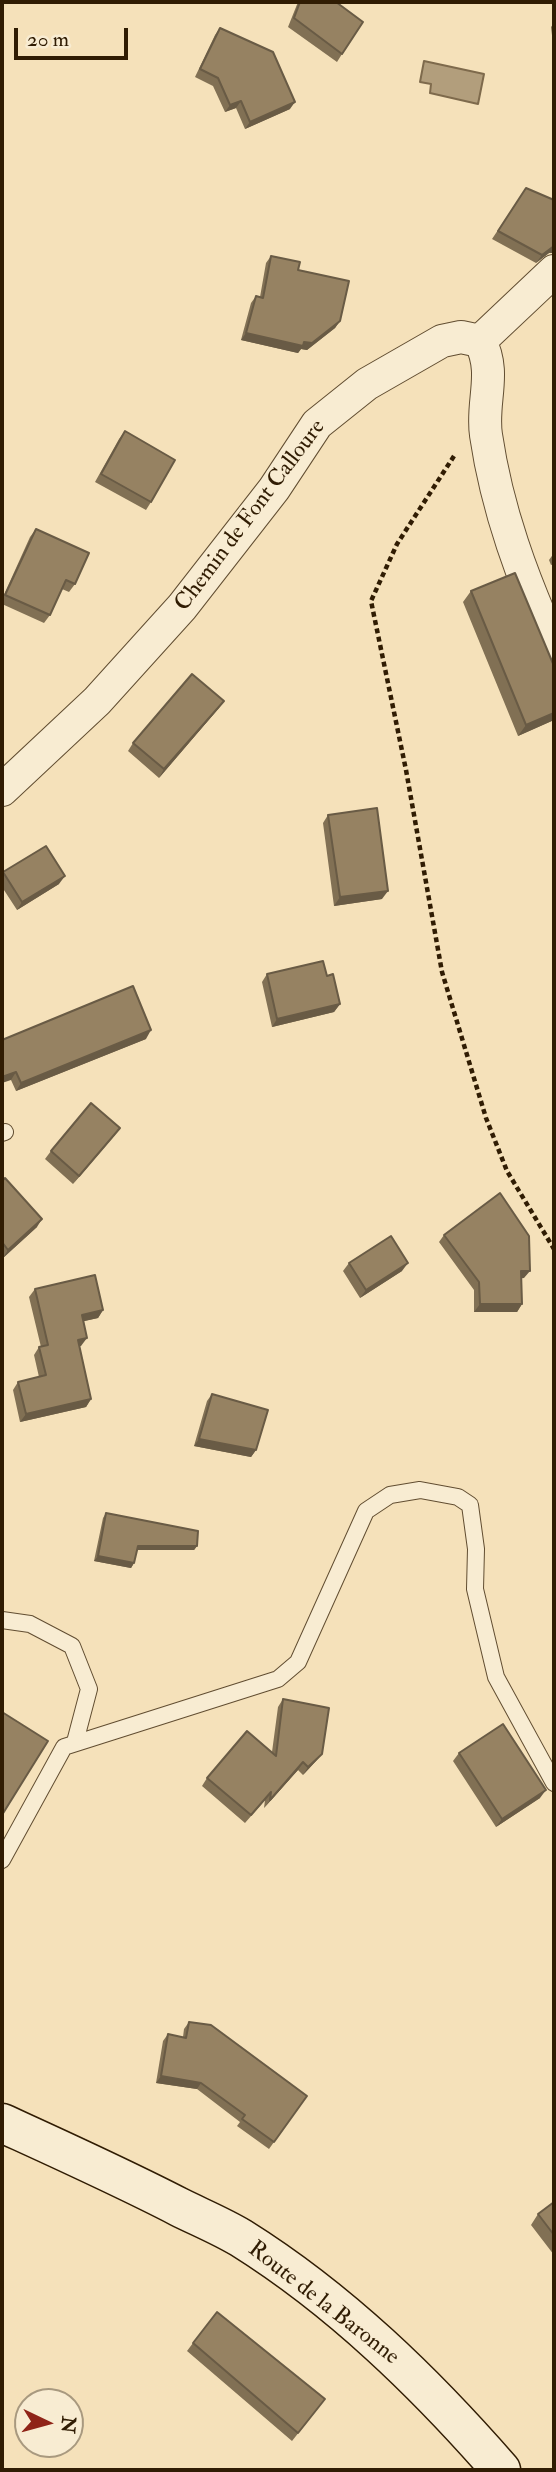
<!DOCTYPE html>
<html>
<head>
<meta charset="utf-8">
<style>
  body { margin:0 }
  #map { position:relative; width:556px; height:2472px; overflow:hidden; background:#f5e1ba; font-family:"IM FELL Double Pica",serif }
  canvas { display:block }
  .frame { position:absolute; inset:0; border:4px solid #301c03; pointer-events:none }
  .north { position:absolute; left:14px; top:2388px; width:70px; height:70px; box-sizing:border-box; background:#f8ecd2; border:2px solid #a8997f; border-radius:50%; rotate:95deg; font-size:19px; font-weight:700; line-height:28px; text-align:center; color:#301c03 }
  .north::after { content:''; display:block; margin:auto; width:24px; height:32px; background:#8f2418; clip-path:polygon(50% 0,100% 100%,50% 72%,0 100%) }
  .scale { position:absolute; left:14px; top:28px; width:114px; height:32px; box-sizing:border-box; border:4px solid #301c03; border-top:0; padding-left:9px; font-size:21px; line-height:24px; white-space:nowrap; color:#301c03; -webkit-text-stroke:5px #f8ecd2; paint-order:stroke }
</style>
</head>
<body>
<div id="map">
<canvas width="556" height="2472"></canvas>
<div class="frame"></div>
<div class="north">N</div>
<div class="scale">20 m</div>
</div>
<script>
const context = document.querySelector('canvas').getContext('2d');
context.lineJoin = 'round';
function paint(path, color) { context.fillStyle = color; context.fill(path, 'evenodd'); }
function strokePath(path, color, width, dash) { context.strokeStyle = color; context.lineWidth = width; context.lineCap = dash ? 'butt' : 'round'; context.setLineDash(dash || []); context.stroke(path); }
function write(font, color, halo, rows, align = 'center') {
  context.font = font + ' "IM FELL Double Pica",serif'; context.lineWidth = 5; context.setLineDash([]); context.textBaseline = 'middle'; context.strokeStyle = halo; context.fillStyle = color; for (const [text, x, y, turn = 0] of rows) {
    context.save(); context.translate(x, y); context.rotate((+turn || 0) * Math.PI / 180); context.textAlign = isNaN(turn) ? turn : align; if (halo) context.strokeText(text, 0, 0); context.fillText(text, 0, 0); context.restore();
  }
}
const water = new Path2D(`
  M424,61L484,74L478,104L430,93L431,84L420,82Z`);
const path = new Path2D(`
  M454,456L397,544L371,601L406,770L442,972L486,1118L507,1171L554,1249`);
const service = new Path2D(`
  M2,1133L5,1132
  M2,1620L30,1624L72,1646L89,1689L75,1742
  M2,1860L64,1747L278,1679L298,1662L366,1511L390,1495L420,1490L458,1497L470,1505L476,1549L475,1589L496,1677L554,1783`);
const minor = new Path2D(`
  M480,341C497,373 481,402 486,435C497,510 523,580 554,648
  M480,341L554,271
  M2,790L97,701L182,607L274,489L317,424L367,384L442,341L461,337L480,341`);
const secondary = new Path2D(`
  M2,2123C61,2150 121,2177 179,2207C199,2217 221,2226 241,2238C340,2300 425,2383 501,2470`);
const wall = new Path2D(`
  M298,2H336L342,54L337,62L288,27Z
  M554,23V52L551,27Z
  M220,28L290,109L245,129L236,108L225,112L213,86L195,77L215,35Z
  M526,188L554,200V253H549L536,263L492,239Z
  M271,256L298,270L340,321L335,328L307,350L301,349L298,353L241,340L251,303L256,296L260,297L266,263Z
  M125,431L151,502L146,510L95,482L119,439Z
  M36,529L75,584L69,592L62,589L50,615L44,623L2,604V599L30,537Z
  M554,553V564L551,565L549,560Z
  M471,591L554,720L518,736L463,602Z
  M224,701L218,709L159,778L128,751L133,743Z
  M328,815L382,899L334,906L323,823Z
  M3,872L59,884L17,910L2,887V874Z
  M267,974L327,976L340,1004L334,1012L272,1027L262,982Z
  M146,1039L16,1091L11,1080L2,1040Z
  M120,1128L73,1184L45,1159L51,1151Z
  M2,1181L37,1227L3,1258L2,1257Z
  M444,1235L524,1278H521L522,1304L517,1312H474V1290L439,1242Z
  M349,1263L402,1271L360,1298L343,1271Z
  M35,1289L103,1310L98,1318L84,1321L81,1346H79L91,1399L86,1407L20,1422L13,1390L18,1382L39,1377L34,1355L39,1347H41L29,1297Z
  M212,1394L256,1450L251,1457L194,1446L207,1401Z
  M106,1513L197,1546L194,1550H137L134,1563L131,1568L94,1561L103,1518Z
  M283,1699L322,1754L316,1761L303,1775L298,1770L264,1808L265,1800L245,1823L202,1786L207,1778L272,1752L278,1707Z
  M459,1753L540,1798L496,1827L453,1761Z
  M189,2022L307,2096L269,2149L237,2126L240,2122L197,2089L156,2083L163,2041L168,2034L183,2037L184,2029Z
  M554,2202V2255L531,2225L538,2214Z
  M193,2343L319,2407L292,2441L187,2351Z`);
const shadedWall = new Path2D(`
  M241,101L236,108L225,112L230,105Z
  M295,102L290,109L245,129L250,122Z
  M554,246V253H549L536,263L542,255Z
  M340,321L335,328L307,350L301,349L298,353L241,340L246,333Z
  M224,701L218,709L159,778L164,769Z
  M554,713V720L518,736L526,725Z
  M65,876L59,884L17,910L22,902Z
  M388,891L382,899L334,906L340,897Z
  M340,1004L334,1012L272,1027L277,1019Z
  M151,1030L146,1039L16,1091L21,1083Z
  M16,1072L11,1080L2,1083V1077Z
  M120,1128L114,1136L73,1184L79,1176Z
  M42,1219L37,1227L3,1258L8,1250Z
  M408,1263L402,1271L360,1298L366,1290Z
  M521,1271H530L524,1278L516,1279Z
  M480,1304H522L517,1312H474Z
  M103,1310L98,1318L76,1323L82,1315Z
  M87,1338L81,1346L72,1348L78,1340Z
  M91,1399L86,1407L20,1422L26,1414Z
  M199,1439L256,1450L251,1457L194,1446Z
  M138,1546H197L194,1550H135Z
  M98,1556L134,1563L131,1568L94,1561Z
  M322,1754L316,1761L303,1775L308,1767Z
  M303,1762L298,1770L264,1808L270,1800Z
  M546,1790L540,1798L496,1827L502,1819Z
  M161,2076L201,2083L197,2089L156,2083Z`);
const building = new Path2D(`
  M300,2H336L363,22L342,54L294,18Z
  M220,28L273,52L295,102L250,122L241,101L230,105L218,78L200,69Z
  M526,188L554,200V246L542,255L498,231Z
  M271,256L300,262L298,270L349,281L340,321L312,343L304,342L303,346L246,333L256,296L263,298Z
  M125,431L175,460L151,502L101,474Z
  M36,529L89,553L75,584L66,580L50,615L5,595Z
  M515,573L554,666V713L526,725L471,591Z
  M192,674L224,701L164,769L133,743Z
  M377,808L388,891L340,897L328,815Z
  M46,846L65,876L22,902L3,872Z
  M323,961L327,976L333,974L340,1004L277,1019L267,974Z
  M133,986L151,1030L21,1083L16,1072L2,1077V1040Z
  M91,1103L120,1128L79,1176L51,1151Z
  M5,1178L42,1219L8,1250L2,1242V1181Z
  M500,1193L529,1236L530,1271H521L522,1304H480L479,1282L444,1235Z
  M391,1236L408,1263L366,1290L349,1263Z
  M95,1275L103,1310L82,1315L87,1338L78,1340L91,1399L26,1414L18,1382L46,1375L39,1347L48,1345L35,1289Z
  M212,1394L268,1410L256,1450L199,1439Z
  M106,1513L198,1531L197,1546H138L134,1563L98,1556Z
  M283,1699L329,1708L322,1754L308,1767L303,1762L270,1800L271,1792L251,1815L207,1778L247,1731L276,1756Z
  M2,1712L48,1741L2,1815Z
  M503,1724L546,1790L502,1819L459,1753Z
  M189,2022L211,2025L307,2096L274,2142L242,2119L245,2115L201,2083L161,2076L168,2034L186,2038Z
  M554,2202V2235L538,2214Z
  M217,2312L325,2399L298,2433L193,2343Z`);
const streetNames = [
  ["Chemin de Font Calloure",251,516,-53],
  ["Route de la Baronne",323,2304,38]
];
paint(water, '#b29e7c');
strokePath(water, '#7e6a4c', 2);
strokePath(service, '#614d31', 18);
strokePath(minor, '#614d31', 34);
strokePath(secondary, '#301c03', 41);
strokePath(path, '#301c03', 4.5, [5, 3.5]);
strokePath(service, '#f8ecd2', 16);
strokePath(minor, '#f8ecd2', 32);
strokePath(secondary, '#f8ecd2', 38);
paint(wall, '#817054');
paint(shadedWall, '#695b45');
paint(building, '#968262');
strokePath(building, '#695b45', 2);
write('23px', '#301c03', '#f8ecd2', streetNames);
</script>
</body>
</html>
